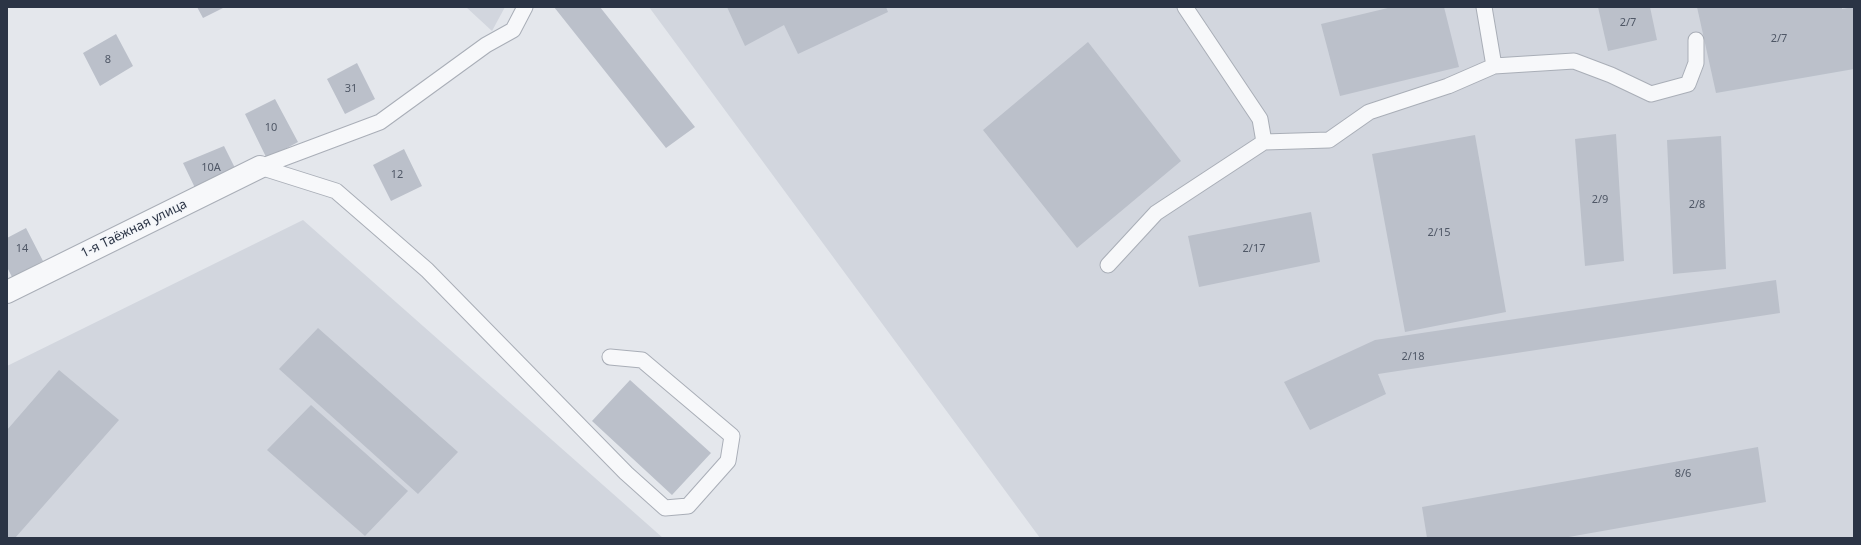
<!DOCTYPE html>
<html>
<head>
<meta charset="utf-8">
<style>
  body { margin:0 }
  #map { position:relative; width:1861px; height:545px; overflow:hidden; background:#e4e7ec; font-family:"Noto Sans",sans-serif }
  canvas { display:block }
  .frame { position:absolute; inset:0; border:8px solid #2b3445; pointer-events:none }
</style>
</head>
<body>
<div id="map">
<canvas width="1861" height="545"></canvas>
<div class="frame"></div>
</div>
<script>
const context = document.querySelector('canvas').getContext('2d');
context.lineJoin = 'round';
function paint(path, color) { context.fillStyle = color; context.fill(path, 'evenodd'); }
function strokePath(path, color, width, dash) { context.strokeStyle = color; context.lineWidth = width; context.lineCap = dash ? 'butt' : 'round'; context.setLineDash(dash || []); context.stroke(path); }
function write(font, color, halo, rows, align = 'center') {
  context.font = font + ' "Noto Sans",sans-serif'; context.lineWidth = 3.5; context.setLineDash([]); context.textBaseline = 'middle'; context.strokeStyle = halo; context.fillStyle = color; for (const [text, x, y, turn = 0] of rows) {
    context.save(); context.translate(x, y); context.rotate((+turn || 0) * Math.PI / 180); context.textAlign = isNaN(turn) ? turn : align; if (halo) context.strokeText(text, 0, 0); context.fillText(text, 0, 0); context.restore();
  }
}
const built = new Path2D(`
  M466,7H505L492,31Z
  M649,7H1854V538H1040Z
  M303,220L663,538H7V366Z`);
const building = new Path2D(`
  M197,7H225L203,18Z
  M554,7H600L695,127L666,148Z
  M727,7H886L888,12L798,54L784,25L745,46Z
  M1392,7H1444L1459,67L1340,96L1321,24Z
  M1598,7H1650L1657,40L1608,51Z
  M1697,7H1842V9L1854,7V69L1716,93Z
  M116,34L133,66L100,86L83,53Z
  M1088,42L1181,161L1077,248L983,130Z
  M357,63L375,99L345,114L327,79Z
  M275,99L298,142L267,159L245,114Z
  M1616,134L1624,261L1585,266L1575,139Z
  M1475,135L1506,312L1405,332L1372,154Z
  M1721,136L1726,269L1673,274L1667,140Z
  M224,146L238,174L197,192L183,163Z
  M404,149L422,186L391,201L373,165Z
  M1311,212L1320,262L1199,287L1188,236Z
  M26,228L43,261L12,277L7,267V238Z
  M1776,280L1780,313L1378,374L1386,394L1310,430L1284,382L1375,340Z
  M318,328L458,452L418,494L279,369Z
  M59,370L119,420L15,538H7V430Z
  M630,380L711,453L672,495L592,421Z
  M311,405L408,491L365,536L267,450Z
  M1758,447L1766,502L1563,538H1427L1422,507Z`);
const service = new Path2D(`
  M1484,7L1494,66
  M1264,142L1329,140L1369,112L1448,86L1494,66L1574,61L1611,75L1651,94L1688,84L1696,63V40
  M260,167L336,191L427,270L626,473L665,508L688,506L728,461L732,436L642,360L610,357
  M260,167L380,122L486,45L513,30L525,7
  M1108,265L1156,213L1264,142L1260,119L1185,7`);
const minor = new Path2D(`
  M7,292L260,167`);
const numberNames = [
  ["2/7",1628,23],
  ["2/7",1779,39],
  ["8",108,60],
  ["31",351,89],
  ["10",271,128],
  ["10А",211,168],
  ["12",397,175],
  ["2/9",1600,200],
  ["2/8",1697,205],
  ["2/15",1439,233],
  ["14",22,249],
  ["2/17",1254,249],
  ["2/18",1413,357],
  ["8/6",1683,474]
];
const streetNames = [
  ["1-я Таёжная улица",134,229,-26]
];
paint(built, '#d2d6de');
paint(building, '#bbc0ca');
strokePath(service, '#a9aeb7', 17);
strokePath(minor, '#a9aeb7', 24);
strokePath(service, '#f7f8fa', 15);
strokePath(minor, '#f7f8fa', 22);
write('11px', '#4f5766', null, numberNames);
write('13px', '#2b3445', '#f4f6f9', streetNames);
</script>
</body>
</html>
